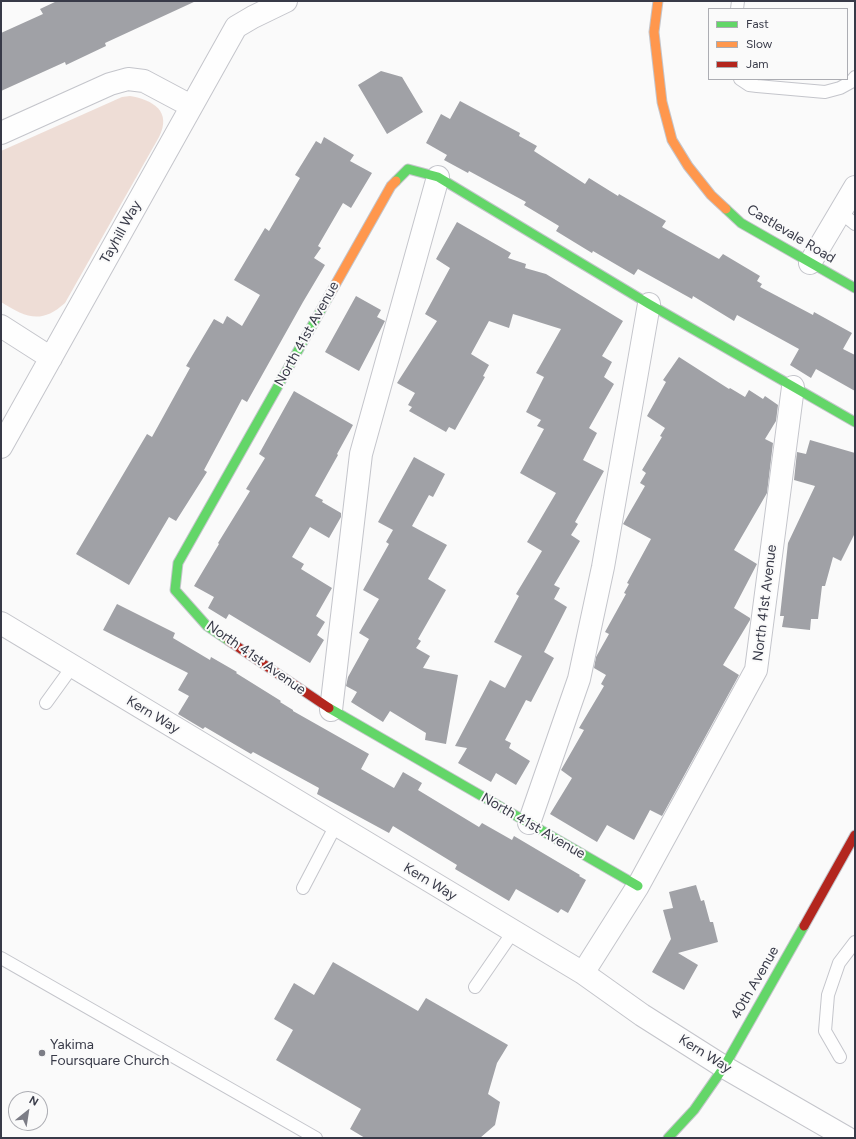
<!DOCTYPE html>
<html>
<head>
<meta charset="utf-8">
<style>
  body { margin:0 }
  #map { position:relative; width:856px; height:1139px; overflow:hidden; background:#fafafa; font-family:Figtree,sans-serif }
  canvas { display:block }
  .frame { position:absolute; inset:0; border:2px solid #383a48; pointer-events:none }
  .legend { position:absolute; left:708px; top:8px; width:140px; height:72px; box-sizing:border-box; background:#fafafa; border:1px solid #acadb3; margin:0; padding:5px 7px; list-style:none; font-size:12px; color:#383a48 }
  .legend li { display:flex; align-items:center; gap:8px; height:20px }
  .legend b { width:20px; border:1px solid #acadb3 }
  .north { position:absolute; left:8px; top:1091px; width:40px; height:40px; box-sizing:border-box; background:#fafafa; border:1px solid #acadb3; border-radius:50%; rotate:30deg; font-size:11px; font-weight:700; line-height:16px; text-align:center; color:#383a48 }
  .north::after { content:''; display:block; margin:auto; width:14px; height:18px; background:#7c7d86; clip-path:polygon(50% 0,100% 100%,50% 72%,0 100%) }
</style>
</head>
<body>
<div id="map">
<canvas width="856" height="1139"></canvas>
<div class="frame"></div>
<ul class="legend">
<li><b style="height:5px;background:#63d668"></b>Fast</li>
<li><b style="height:5px;background:#ff974d"></b>Slow</li>
<li><b style="height:5px;background:#b3261e"></b>Jam</li>
</ul>
<div class="north">N</div>
</div>
<script>
const context = document.querySelector('canvas').getContext('2d');
context.lineJoin = 'round';
function paint(path, color) { context.fillStyle = color; context.fill(path, 'evenodd'); }
function strokePath(path, color, width, dash) { context.strokeStyle = color; context.lineWidth = width; context.lineCap = dash ? 'butt' : 'round'; context.setLineDash(dash || []); context.stroke(path); }
function write(font, color, halo, rows, align = 'center') {
  context.font = font + ' Figtree,sans-serif'; context.lineWidth = 4; context.setLineDash([]); context.textBaseline = 'middle'; context.strokeStyle = halo; context.fillStyle = color; for (const [text, x, y, turn = 0] of rows) {
    context.save(); context.translate(x, y); context.rotate((+turn || 0) * Math.PI / 180); context.textAlign = isNaN(turn) ? turn : align; if (halo) context.strokeText(text, 0, 0); context.fillText(text, 0, 0); context.restore();
  }
}
const green = new Path2D(`
  M130,96C153,100 172,111 159,137L65,303C41,325 25,317 1,302V151L122,97Z`);
const building = new Path2D(`
  M57,1H196L105,43L106,46L66,65L65,62L1,91V33L43,14L40,9Z
  M381,71L402,77L423,112L387,134L358,85Z
  M460,101L520,133L519,136L537,146L534,151L585,184L589,178L618,196L619,194L666,221L662,227L719,259L723,254L760,276L757,281L762,284L760,287L813,315L814,312L852,333L843,349L855,355V391L816,369L811,378L790,365L799,349L737,315L734,321L693,296L692,299L638,269L634,275L593,251L592,253L556,231L559,226L524,205L526,202L469,171L468,173L444,160L447,155L426,143L441,114L450,119Z
  M324,137L354,155L350,161L372,173L351,208L343,203L318,246L321,248L314,258L325,265L303,302L247,402L242,399L204,470L207,472L176,521L169,517L129,585L76,554L147,434L152,437L190,368L186,366L214,319L223,324L227,316L242,326L260,295L234,280L265,228L269,231L300,178L295,175L316,141L321,144Z
  M457,222L511,253L508,258L526,264L525,268L546,274L623,321L602,356L612,362L604,377L614,384L589,428L597,433L583,460L604,471L575,522L578,524L571,535L580,541L554,585L560,588L554,599L567,607L544,652L554,658L531,702L526,700L505,740L511,743L509,748L530,761L516,785L496,773L491,782L458,763L467,748L455,746L490,680L505,688L522,656L494,642L519,596L516,594L542,551L527,542L556,493L520,473L544,429L537,426L541,420L526,412L544,377L536,373L561,329L513,314L509,328L489,321L471,354L489,365L483,376L485,377L455,430L449,427L446,432L409,411L412,407L408,405L415,393L397,383L437,321L425,314L450,268L436,259Z
  M356,296L381,310L377,317L385,321L359,371L325,352Z
  M679,357L729,389L730,388L745,397L749,390L763,399L765,396L778,405L776,421L765,439L773,443L767,493L734,550L757,564L734,608L750,618V620L723,665L739,675L662,816L650,810L634,840L607,825L597,842L550,814L572,778L561,770L584,730L579,728L604,686L601,684L606,675L594,668L596,657L609,634L605,632L626,594L624,593L629,584L627,583L651,539L623,524L645,486L640,483L646,473L642,470L662,437L660,436L665,428L647,416L666,382L663,380Z
  M294,391L353,425L337,454L338,455L315,496L323,500L322,502L341,513V517L329,538L310,527L292,557L304,564L301,569L332,588L316,616L325,622L317,635L324,640L310,663L229,614L226,619L208,608L214,597L194,586L219,544L218,543L250,491L246,489L265,458L259,454Z
  M810,440L855,453V533L841,561L833,557L825,586H822L818,619H811L810,630L782,627L784,616H780L788,543L815,486L794,480L797,452L806,454Z
  M414,457L445,474L433,497L429,495L412,526L447,545L428,579L446,590L418,639L421,641L416,648L430,656L423,668L458,675L446,744L425,740L426,733L390,711L383,722L351,702L357,692L346,686L348,677L369,639L359,633L379,599L363,590L389,544L386,542L393,530L378,522Z
  M117,604L175,633L173,638L210,660L211,657L237,672L236,673L281,701L280,702L293,710V711L369,754L361,769L394,788L403,772L422,783L418,790L479,827L482,823L512,840L514,836L580,875L579,876L586,880L568,913L561,909L558,913L516,889L509,901L455,869L457,865L393,826L389,833L317,794L319,788L253,752L251,754L205,727L203,729L178,714L189,696L178,690L188,673L103,630Z
  M696,885L701,901L704,900L710,922H713L718,942L678,953L698,965L684,990L652,972L671,939L663,910L673,908L669,892Z
  M333,962L418,1011L426,998L508,1045L497,1063L488,1094L500,1102L495,1125L480,1138H365L350,1129L361,1109L276,1060L293,1030L274,1019L294,983L314,995Z`);
const lane = new Path2D(`
  M737,9L738,1
  M740,79L749,85L757,86L825,92L840,88L851,82L855,77
  M840,212L855,224
  M46,703L72,667
  M303,888L336,825
  M1,958L316,1138
  M475,987L513,932
  M840,1057L825,1031L828,995L839,963L855,942`);
const street = new Path2D(`
  M1,133L110,84L128,79L144,81L191,106
  M810,263L855,187
  M1,326L51,358
  M1,447L236,27L253,17L286,1
  M1,623L583,973L642,1015L724,1067L847,1138
  M331,710L361,454L438,177
  M529,823L579,679L603,567L649,304
  M583,973L638,886L756,670L793,387`);
const fast = new Path2D(`
  M396,181L408,169L438,177L649,304L855,422
  M726,209L741,223L855,288
  M229,641L207,626L175,590L178,563L330,294
  M329,708L638,886
  M668,1138L694,1110L724,1067L804,926`);
const slow = new Path2D(`
  M658,1L654,32L662,102L672,140L688,166L711,195L726,209
  M330,294L391,186L396,181`);
const jam = new Path2D(`
  M229,641L329,708
  M804,926L855,835`);
const markers = [
  [42,1053,4,"#7c7d86"]
];
const streetNames = [
  ["Tayhill Way",121,232,-61],
  ["Castlevale Road",791,234,31],
  ["North 41st Avenue",307,334,-61],
  ["North 41st Avenue",765,603,-83],
  ["North 41st Avenue",256,658,35],
  ["Kern Way",153,715,31],
  ["North 41st Avenue",533,826,30],
  ["Kern Way",430,882,31],
  ["40th Avenue",755,983,-60],
  ["Kern Way",705,1054,32]
];
const poiNames = [
  ["Yakima",50,1045],
  ["Foursquare Church",50,1061]
];
paint(green, '#eeddd6');
paint(building, '#a0a1a6');
strokePath(lane, '#c4c5cb', 14);
strokePath(street, '#c4c5cb', 24);
strokePath(fast, '#c4c5cb', 11);
strokePath(slow, '#c4c5cb', 11);
strokePath(jam, '#c4c5cb', 11);
strokePath(lane, '#fefefe', 12);
strokePath(street, '#fefefe', 22);
strokePath(fast, '#63d668', 9);
strokePath(slow, '#ff974d', 9);
strokePath(jam, '#b3261e', 9);
for (const [x, y, r, color] of markers) { const dot = new Path2D(); dot.arc(x, y, r, 0, 2 * Math.PI); context.fillStyle = color; context.fill(dot); strokePath(dot, '#fafafa', 1.5); }
write('14px', '#383a48', '#fafafa', streetNames);
write('14px', '#383a48', '#fafafa', poiNames, 'left');
</script>
</body>
</html>
